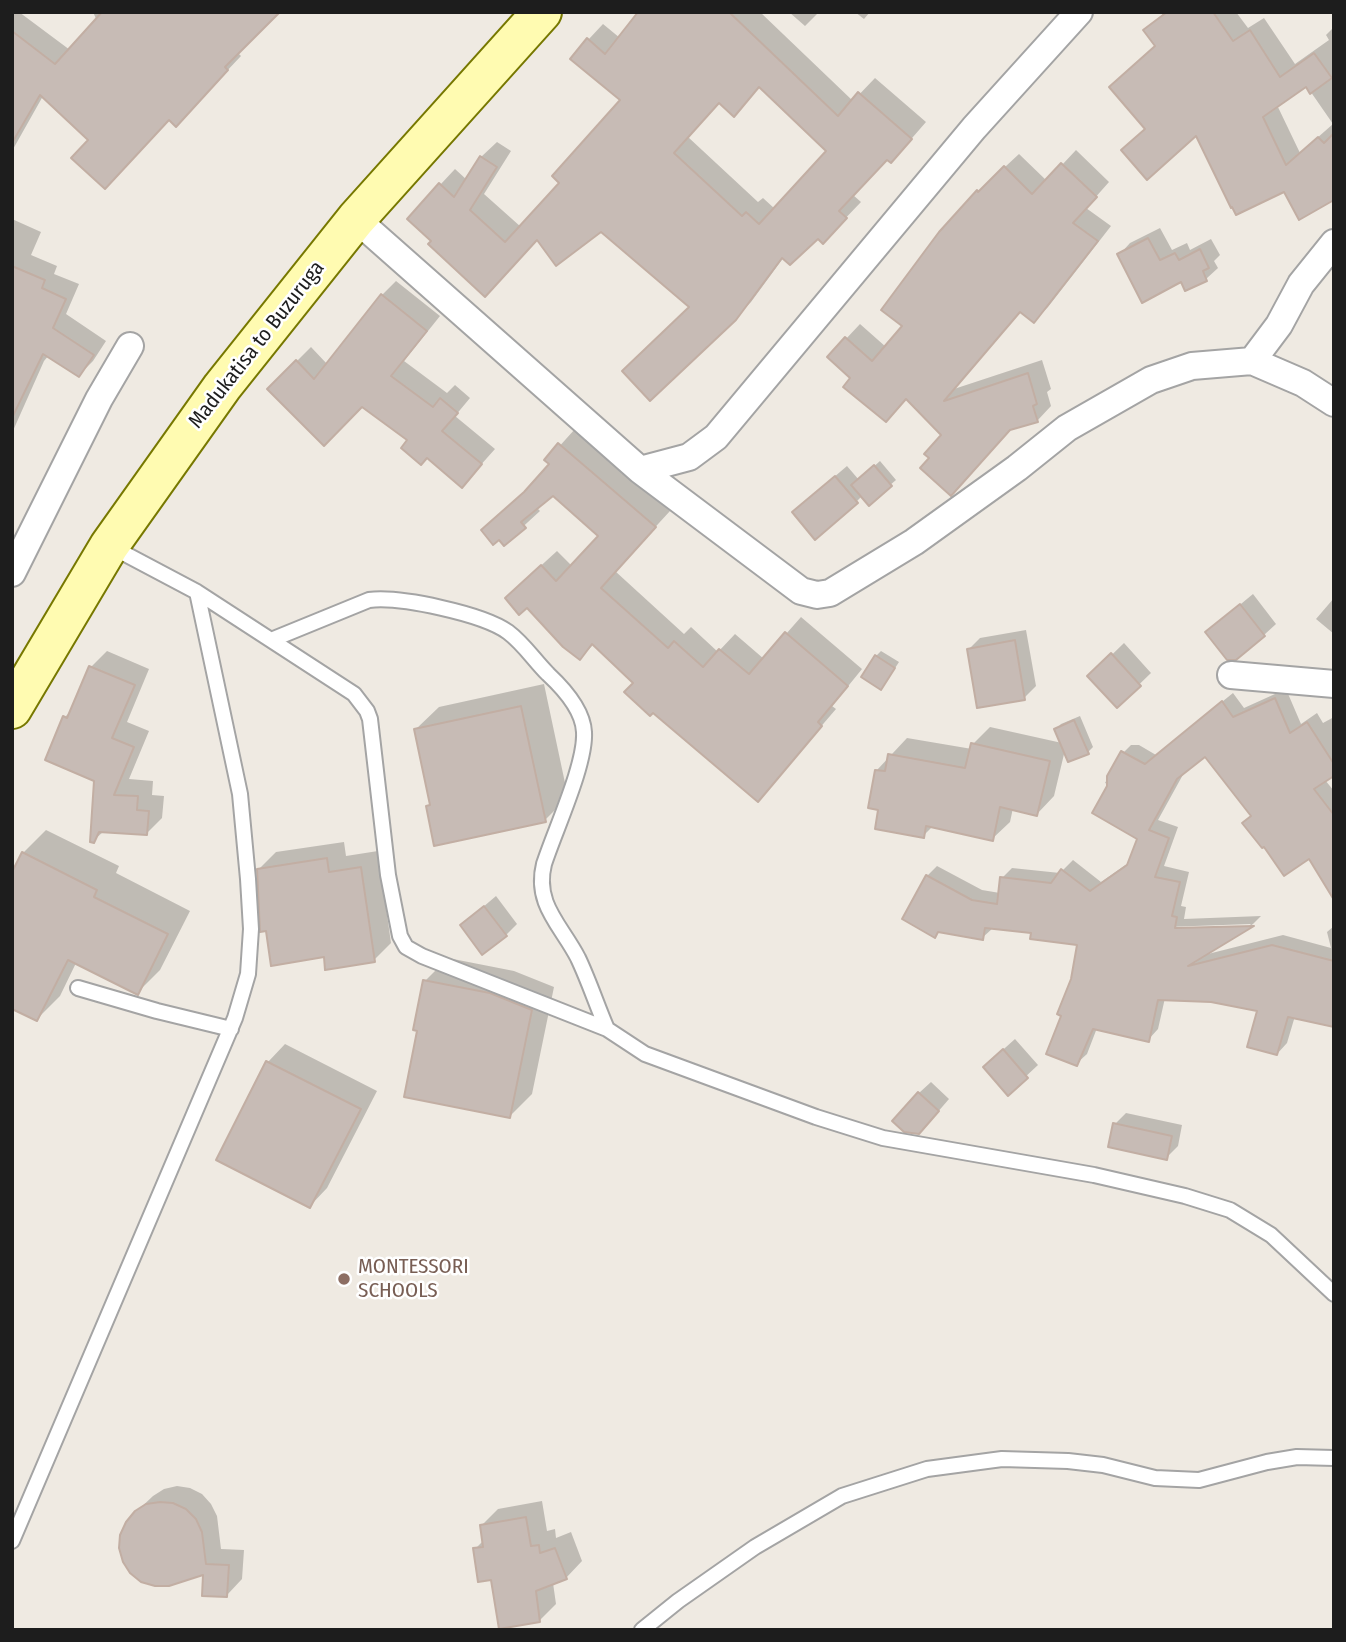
<!DOCTYPE html>
<html>
<head>
<meta charset="utf-8">
<style>
  body { margin:0 }
  #map { position:relative; width:1346px; height:1642px; overflow:hidden; background:#efeae2; font-family:"Fira Sans Condensed",sans-serif }
  canvas { display:block }
  .frame { position:absolute; inset:0; border:14px solid #1d1d1d; pointer-events:none }
</style>
</head>
<body>
<div id="map">
<canvas width="1346" height="1642"></canvas>
<div class="frame"></div>
</div>
<script>
const context = document.querySelector('canvas').getContext('2d');
context.lineJoin = 'round';
function paint(path, color) { context.fillStyle = color; context.fill(path, 'evenodd'); }
function strokePath(path, color, width, dash) { context.strokeStyle = color; context.lineWidth = width; context.lineCap = dash ? 'butt' : 'round'; context.setLineDash(dash || []); context.stroke(path); }
function write(font, color, halo, rows, align = 'center') {
  context.font = font + ' "Fira Sans Condensed",sans-serif'; context.lineWidth = 5; context.setLineDash([]); context.textBaseline = 'middle'; context.strokeStyle = halo; context.fillStyle = color; for (const [text, x, y, turn = 0] of rows) {
    context.save(); context.translate(x, y); context.rotate((+turn || 0) * Math.PI / 180); context.textAlign = isNaN(turn) ? turn : align; if (halo) context.strokeText(text, 0, 0); context.fillText(text, 0, 0); context.restore();
  }
}
const shadow = new Path2D(`
  M12,12H19L70,50L97,21L93,12H277L237,52L241,56L190,110L90,140L43,96L12,151Z
  M641,12H760L853,101L875,78L926,122L906,145L888,158L853,195L861,202L838,226L784,257L751,302L734,319L691,307L601,229L538,238L500,279L434,241L440,185L455,169L467,180L481,157L497,142L511,151L484,194L521,227L562,183L622,100L588,40L603,24L620,38ZM760,86L828,151L775,209L763,198L758,202L688,137L720,102L734,114Z
  M789,12H819L805,26Z
  M855,12H870L864,19Z
  M1165,12H1236L1248,28L1264,18L1295,64L1329,40L1326,35L1334,27V196L1284,190L1197,134L1147,128L1157,46L1146,30ZM1306,85L1333,124L1300,153L1277,105Z
  M1076,150L1109,182L1086,208L1111,226L1048,307L1034,321L1021,310L954,389L1042,360L1051,389L1047,392L1051,406L1037,421L932,458L943,435L907,397L853,378L829,357L860,324L886,347L904,326L940,233L978,192L1019,154L1047,181Z
  M12,219L41,232L31,255L57,266L54,274L79,284L66,314L106,341L93,361L79,375L49,355L44,361L12,433Z
  M1160,228L1172,250L1187,243L1190,250L1211,239L1220,255L1214,261L1218,268L1206,279L1119,255L1130,243Z
  M396,281L440,316L404,361L447,393L455,385L470,398L455,416L495,449L462,486L410,440L362,405L269,389L311,347L328,365L382,295Z
  M575,429L670,511L615,571L684,634L691,627L718,652L735,634L764,659L801,617L862,669L832,706L836,709L758,800L594,644L580,658L522,583L557,551L572,566L600,536L553,494L536,507L540,511L504,544L534,484L552,464L547,460Z
  M880,461L896,480L869,503L863,495L856,502L806,501L847,466L859,480Z
  M1253,594L1276,624L1264,635L1207,632Z
  M1334,598V634L1316,619Z
  M1026,630L1036,686L1024,698L969,649L980,638Z
  M1124,643L1151,673L1121,702L1090,676Z
  M107,651L149,669L127,722L149,731L129,779L153,781L152,795L164,796L162,818L146,834L104,831L93,841L96,780L65,717L73,709L91,667Z
  M881,651L899,662L886,682L876,656Z
  M544,684L568,797L545,820L428,807L431,803L416,729L439,707Z
  M1286,689L1301,724L1317,713L1323,723L1334,717V774L1325,780L1334,791V875L1253,815L1205,754L1185,771L1158,820L1178,827L1164,866L1189,872L1181,906L1186,907L1184,919L1261,916L1253,924L1204,955L1283,935L1331,948L1327,932L1334,926V1025L1295,1016L1287,1043L1277,1054L1259,1010L1211,1000L1165,998L1158,1029L1148,1040L1097,1028L1087,1054L1076,1064L1064,1015L1079,943L1033,931L993,928L982,938L940,931L935,935L927,876L937,866L982,890L1000,893L1002,878L1012,868L1060,873L1073,860L1101,882L1131,861L1139,838L1110,785L1105,783L1120,756L1131,745H1139L1156,755L1233,693L1244,708ZM1251,924L1247,928L1166,930V927Z
  M1080,716L1093,747L1088,752L1065,750L1054,796L1037,814L1013,808L1010,822L992,839L933,826L923,836L880,808L877,770L907,738L972,749L973,744L990,727L1062,743L1056,729L1061,724Z
  M46,830L119,866L116,873L190,911L160,970L137,993L76,963L60,996L37,1019L23,853Z
  M344,842L346,856L378,851L391,943L374,960L325,955L258,870L276,852Z
  M496,896L517,924L506,935L462,925Z
  M448,958L514,971L554,987L532,1094L509,1117L419,1030L425,981Z
  M1015,1039L1038,1065L1008,1093L996,1056Z
  M285,1044L377,1091L327,1188L310,1206L218,1159L268,1062Z
  M931,1082L949,1099L930,1121L919,1093Z
  M1126,1113L1182,1125L1178,1146L1166,1158L1115,1124Z
  M177,1486L190,1488L202,1494L211,1504L217,1516L221,1549L244,1550L242,1579L227,1595L205,1572L136,1512L153,1496L164,1489Z
  M542,1501L547,1531L555,1529L556,1538L571,1532L582,1561L566,1578L553,1583L556,1604L540,1620L492,1578L475,1549L484,1540L482,1525L498,1509Z`);
const building = new Path2D(`
  M102,12H280L225,67L228,70L176,127L169,120L105,189L71,158L88,140L40,95L12,143V31L55,64Z
  M638,12H729L838,116L858,92L912,139L891,163L887,160L839,211L847,218L823,244L818,239L790,265L782,258L736,320L650,401L622,371L689,307L601,232L556,266L537,240L485,297L428,244L431,241L407,219L439,183L454,197L480,156L497,167L470,210L505,242L559,183L552,176L620,100L570,59L587,38L605,54ZM759,87L826,151L759,224L746,212L742,216L674,153L719,103L734,117Z
  M1167,12H1213L1233,41L1250,30L1280,77L1314,53L1332,78L1310,94L1306,87L1263,117L1286,165L1318,137L1324,143L1334,133V200L1299,220L1284,192L1236,215L1232,207L1231,208L1196,136L1147,180L1121,150L1145,129L1109,87L1155,46L1143,30Z
  M1061,163L1097,197L1073,223L1098,241L1034,323L1020,312L944,401L1028,373L1037,404L1033,406L1038,422L1010,430L951,496L920,468L929,458L924,454L941,435L906,399L886,422L843,387L850,378L827,357L845,337L872,361L902,326L881,310L939,232L977,190L978,192L1004,166L1032,194Z
  M1148,238L1160,260L1175,253L1179,260L1200,249L1209,268L1203,271L1207,281L1185,291L1181,282L1142,303L1117,254Z
  M12,266L45,280L42,288L66,299L53,328L94,355L79,377L43,354L12,418Z
  M381,294L427,331L391,376L433,407L440,398L458,413L442,431L482,464L462,488L427,458L421,465L401,448L407,440L362,407L324,446L267,389L296,360L314,379Z
  M558,443L656,527L601,588L668,648L674,641L703,667L719,649L749,674L785,632L848,686L818,722L822,726L758,802L653,713L650,716L624,692L633,683L592,644L580,660L563,647L527,608L519,615L505,598L541,565L556,581L598,536L553,496L521,522L526,528L504,546L499,540L493,545L481,530L524,492L549,464L544,460Z
  M874,465L892,486L869,506L851,485Z
  M835,476L858,503L815,540L792,512Z
  M1240,604L1265,636L1236,660H1227L1205,632Z
  M1015,640L1025,700L977,708L967,649Z
  M1111,653L1141,686L1117,708L1087,676Z
  M875,655L895,668L881,690L861,677Z
  M89,666L135,685L112,738L134,747L114,795L138,796L137,810L149,811L147,835L99,832L94,843L90,842L94,781L45,760L63,716L67,718Z
  M1275,698L1290,733L1307,722L1334,764V776L1314,789L1334,815V900L1309,859L1284,876L1264,847L1262,848L1242,823L1251,816L1205,757L1177,779L1149,830L1169,838L1155,877L1180,882L1172,916L1177,917L1175,928L1254,926L1188,966L1272,945L1334,961V1027L1288,1017L1277,1055L1247,1047L1257,1011L1211,1002L1158,1000L1149,1042L1093,1029L1077,1066L1046,1054L1061,1016L1057,1014L1071,979L1077,945L1030,939L1031,933L985,928L983,940L938,932L935,938L902,919L926,875L972,900L997,904L1000,877L1051,883L1061,869L1090,891L1127,865L1137,839L1092,813L1107,786V776L1121,751L1145,764L1222,701L1233,717Z
  M521,706L546,822L434,846L426,806L430,805L414,729Z
  M1074,720L1089,754L1068,762L1054,729Z
  M971,743L1050,761L1037,816L1000,807L993,841L926,826L924,838L875,829L878,810L868,808L875,770L885,771L888,754L965,768Z
  M22,852L97,890L94,897L168,934L138,995L68,960L37,1021L12,1009V872Z
  M327,858L329,872L361,867L375,962L325,970L324,957L271,966L266,931L260,932L257,869Z
  M484,906L507,936L482,955L460,925Z
  M423,980L490,993L532,1010L510,1118L404,1097L417,1031L413,1030Z
  M1003,1049L1028,1078L1008,1096L983,1067Z
  M266,1061L361,1109L310,1208L216,1160Z
  M918,1092L939,1111L919,1134L904,1132L892,1121Z
  M1113,1123L1172,1136L1167,1160L1108,1147Z
  M160,1502L173,1503L186,1509L196,1519L202,1532L206,1564L229,1565L227,1597L202,1596L203,1575L169,1586H155L141,1582L130,1573L123,1562L119,1548L120,1535L126,1522L135,1511L146,1504Z
  M526,1517L531,1546L539,1545L540,1553L555,1548L567,1579L536,1591L540,1622L499,1629L491,1580L478,1582L473,1548L483,1547L480,1525Z`);
const service = new Path2D(`
  M112,547L197,592L354,694L367,711L370,719L388,875L400,936L406,947L422,956L607,1029L645,1054L816,1117L883,1138L1094,1175L1185,1196L1230,1210L1271,1235L1334,1294
  M271,640L369,600C400,596 483,614 508,632C524,644 534,660 548,674C563,688 583,710 584,732C586,764 555,830 544,864C534,904 561,925 578,958C589,981 597,1006 607,1029
  M78,988L157,1011L231,1029
  M12,1541L235,1018L248,974L251,929L248,879L240,794L197,592
  M642,1630L678,1601L755,1547L842,1496L927,1469L1002,1459L1068,1461L1103,1465L1155,1478L1199,1480L1267,1462L1297,1457L1334,1458`);
const minor = new Path2D(`
  M356,219L640,470L801,591L817,595L830,593L914,542L1017,468L1067,428L1151,380L1192,366L1252,361L1303,383L1334,403
  M1252,361L1279,325L1301,284L1334,243
  M640,470L689,457L716,437L974,128L1079,12
  M12,573L99,399L130,346
  M1231,675L1334,684`);
const secondary = new Path2D(`
  M12,709L109,546L222,387L356,219L542,12`);
const markers = [
  [344,1279,7,"#8d6e63"]
];
const streetNames = [
  ["Madukatisa to Buzuruga",257,345,-52]
];
const educationNames = [
  ["MONTESSORI",358,1267],
  ["SCHOOLS",358,1291]
];
paint(shadow, '#0003');
paint(building, '#c7bbb5');
strokePath(building, '#c2aea3', 2);
strokePath(service, '#a4a4a4', 18);
strokePath(minor, '#a4a4a4', 30);
strokePath(secondary, '#777800', 42);
strokePath(service, '#fff', 14);
strokePath(minor, '#fff', 26);
strokePath(secondary, '#fffbb1', 38);
for (const [x, y, r, color] of markers) { const dot = new Path2D(); dot.arc(x, y, r, 0, 2 * Math.PI); context.fillStyle = color; context.fill(dot); strokePath(dot, '#fff', 2.5); }
write('21px', '#1d1d1d', '#fff', streetNames);
write('21px', '#785e54', '#fff', educationNames, 'left');
</script>
</body>
</html>
